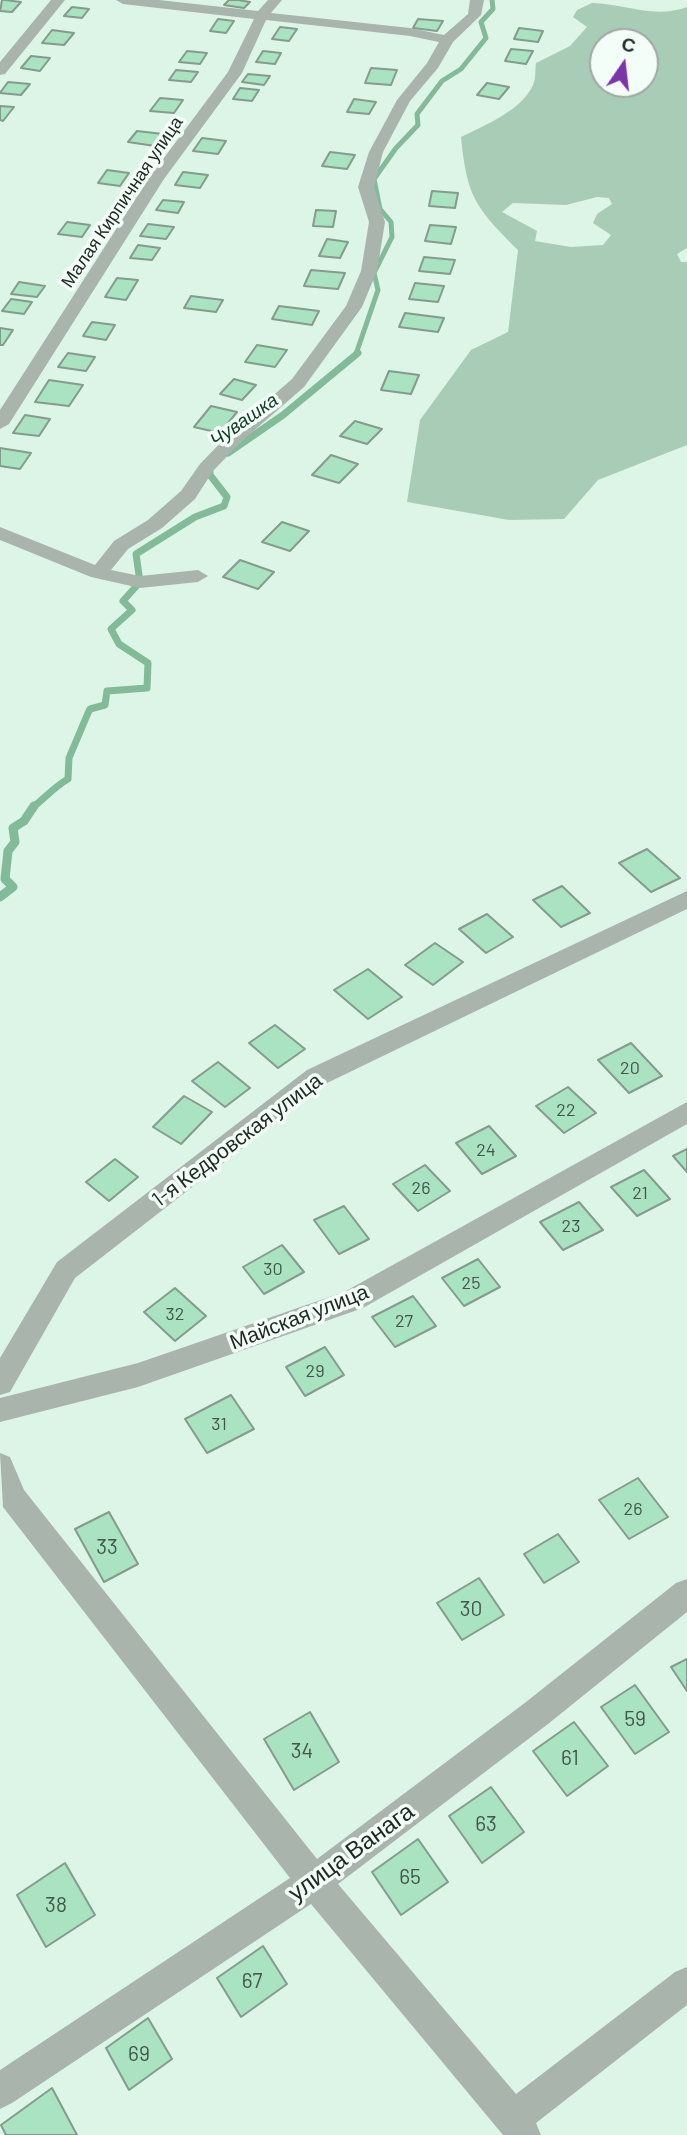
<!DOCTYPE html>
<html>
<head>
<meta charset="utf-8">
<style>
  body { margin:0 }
  #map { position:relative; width:687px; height:2135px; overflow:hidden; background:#dcf5e6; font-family:Barlow,sans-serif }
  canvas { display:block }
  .north { position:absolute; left:589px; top:28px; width:70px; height:70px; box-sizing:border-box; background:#f4fef8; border:2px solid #9fa8a3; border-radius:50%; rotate:14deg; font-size:19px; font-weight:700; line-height:28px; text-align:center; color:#1f2823 }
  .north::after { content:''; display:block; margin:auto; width:24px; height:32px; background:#7b35a9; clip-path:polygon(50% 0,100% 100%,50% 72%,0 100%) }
</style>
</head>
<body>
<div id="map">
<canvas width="687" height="2135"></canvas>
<div class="north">С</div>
</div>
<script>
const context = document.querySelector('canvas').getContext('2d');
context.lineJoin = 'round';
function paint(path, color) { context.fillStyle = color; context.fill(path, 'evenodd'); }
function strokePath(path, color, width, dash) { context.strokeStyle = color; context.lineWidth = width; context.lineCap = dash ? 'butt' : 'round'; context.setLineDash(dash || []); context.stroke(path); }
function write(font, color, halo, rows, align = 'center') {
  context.font = font + ' Barlow,sans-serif'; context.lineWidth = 7; context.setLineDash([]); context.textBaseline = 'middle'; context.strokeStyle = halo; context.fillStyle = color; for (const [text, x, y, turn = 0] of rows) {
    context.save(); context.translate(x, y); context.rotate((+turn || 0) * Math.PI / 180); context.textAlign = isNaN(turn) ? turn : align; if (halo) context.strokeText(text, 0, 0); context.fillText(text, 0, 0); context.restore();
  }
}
const green = new Path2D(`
  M592,3C626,4 654,19 687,7V248L677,254L681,262H687V445L598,480L564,519L509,520L407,502L420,420L471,350L508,332L518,250C476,208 467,198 461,137C485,125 521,111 533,85C536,79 535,69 536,63L570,46L587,27L573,17L577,10ZM603,42H645V84H603ZM597,197L609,198L612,204L597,214L593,223L611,235L603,245L571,247L535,241L537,231L502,212L513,203L566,205Z`);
const streamFar2 = new Path2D(`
  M356,354L378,290L374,273L392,237L391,222L380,209L374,179L396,148L418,125L417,114L442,81L461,69L486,38L481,22L493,9L492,0`);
const streamFar1 = new Path2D(`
  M228,453L283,415L358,353
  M32,808C45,798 54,787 68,779L69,758L88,713L90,709L105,705L107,691L147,688L148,663L119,644L111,629L132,610L123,601L140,582L136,554L195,517L224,506L227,497L210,475V465`);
const stream = new Path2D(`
  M0,897L13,887L5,879L8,851L15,842L13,828L24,821L34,806`);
const building = new Path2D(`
  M2,0H5L21,2L12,12L0,11Z
  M229,0H238L250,2L244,8L224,5Z
  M72,7L89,9L82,18L64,16Z
  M218,19L234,21L226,33L210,31Z
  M418,19L443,21L437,31L413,28Z
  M280,27L297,29L289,41L272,39Z
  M519,28L543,31L538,42L514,39Z
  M52,30L74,33L64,45L42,43Z
  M511,49L533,51L526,64L505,61Z
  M187,51L207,53L200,64L179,62Z
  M263,51L281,53L275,64L256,62Z
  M31,56L50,58L40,71L21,68Z
  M371,68L397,70L391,85L365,83Z
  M176,70L198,72L191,82L169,80Z
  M248,74L270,76L264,85L242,82Z
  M8,82L30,84L21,95L0,93Z
  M487,83L509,87L499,99L477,95Z
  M240,88L259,90L252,101L233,99Z
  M160,98L183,100L174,113L150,111Z
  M354,99L376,102L369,114L347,112Z
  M0,106L14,107L3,121L0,120Z
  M137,131L163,134L155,146L128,142Z
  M202,138L226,141L218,154L193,151Z
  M330,152L355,155L347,169L322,166Z
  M107,170L129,173L120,186L98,183Z
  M183,172L208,175L200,188L175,185Z
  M432,191L458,193L455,208L429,206Z
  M163,200L184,202L178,213L156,210Z
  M316,210L336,211L333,227L313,226Z
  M67,222L90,225L82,237L58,234Z
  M148,224L174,227L166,239L140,236Z
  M430,225L456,227L451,244L425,241Z
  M327,239L348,242L340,258L319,256Z
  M138,245L160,248L152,260L130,258Z
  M424,257L455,260L450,274L419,271Z
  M311,270L345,273L338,289L304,286Z
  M117,278L138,280L126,300L105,297Z
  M19,282L45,286L37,297L11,294Z
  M415,283L444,286L438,302L409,299Z
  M191,296L223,300L216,312L184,308Z
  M11,299L32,302L24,314L2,311Z
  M279,306L319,311L312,325L272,319Z
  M405,313L444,318L438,332L399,327Z
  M92,322L115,325L106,340L83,336Z
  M0,328L13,330L3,345H0Z
  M257,345L287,350L275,367L245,362Z
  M68,353L95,357L86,371L58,367Z
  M389,371L419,375L411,394L381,390Z
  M234,379L256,385L242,400L220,394Z
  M49,380L83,385L69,406L35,402Z
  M211,406L237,412L220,433L194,427Z
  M25,415L50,419L39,436L13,433Z
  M355,421L382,429L367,444L340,436Z
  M0,448L31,453L20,469L0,466Z
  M331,455L358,464L339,483L312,475Z
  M282,522L309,531L290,551L262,542Z
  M240,560L274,572L258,589L223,577Z
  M647,849L680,878L651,892L619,863Z
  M562,886L590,913L561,927L533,900Z
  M487,914L513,937L486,953L459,929Z
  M435,943L463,962L433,985L405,965Z
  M368,969L402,997L368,1019L334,990Z
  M275,1025L305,1049L278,1068L249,1043Z
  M631,1043L662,1076L629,1093L598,1060Z
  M218,1062L250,1088L225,1107L192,1081Z
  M568,1087L596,1113L564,1133L536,1106Z
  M184,1096L212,1112L181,1144L153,1127Z
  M489,1126L516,1156L482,1174L456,1143Z
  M687,1149V1172L673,1156Z
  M115,1159L138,1177L109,1201L86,1182Z
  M425,1165L450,1191L418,1211L393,1184Z
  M644,1170L670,1199L637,1216L611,1187Z
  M579,1202L603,1230L563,1250L540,1222Z
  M344,1206L369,1239L339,1254L314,1220Z
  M282,1245L304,1272L264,1294L243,1267Z
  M478,1259L500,1287L464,1306L442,1278Z
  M175,1288L206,1316L175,1341L144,1312Z
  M413,1296L436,1326L395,1347L372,1317Z
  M325,1347L344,1375L305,1396L286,1367Z
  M231,1395L254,1429L207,1453L185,1419Z
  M638,1478L668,1517L629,1539L599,1500Z
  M109,1512L138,1564L104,1582L75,1529Z
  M558,1534L579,1562L544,1583L524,1554Z
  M479,1578L504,1615L462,1640L437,1603Z
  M687,1659V1691L671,1667Z
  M635,1685L669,1732L635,1754L601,1707Z
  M310,1712L339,1762L294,1790L264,1739Z
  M574,1722L608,1766L567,1796L533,1751Z
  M491,1787L524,1832L482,1863L449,1816Z
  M418,1839L448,1882L401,1915L372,1872Z
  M65,1863L95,1915L46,1947L17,1895Z
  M263,1946L287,1984L241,2017L217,1978Z
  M148,2018L172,2059L129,2090L106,2048Z
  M52,2088L77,2135H6L1,2125Z`);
const street = new Path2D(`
  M51,0H65L5,74L0,75V62Z
  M116,0H159L258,11L268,0H282L271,13L410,28L444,35L468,14L470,0H484L481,15L453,42L438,68L410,101L383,152L374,187L385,222L377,271L362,307L304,387L241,442L213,471L195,499L162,528L128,549L111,570L140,576L198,570L208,576L198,582L140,588L91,577L0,540V527L95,565L114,541L148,520L181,491L200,464L229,434L292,379L346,306L361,271L369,222L358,187L369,152L397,100L427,63L439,42L410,36L266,20L242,73L164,179L9,424L0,429V410L149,178L228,72L254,19L123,4Z
  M687,891V909L325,1084L75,1278L10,1392L0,1395V1358L57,1262L307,1070Z
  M687,1102V1124L363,1308L138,1387L0,1422V1398L138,1363L344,1292Z
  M0,1453L10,1457L24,1490L317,1859L526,1702L676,1583L687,1579V1612L548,1724L338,1884L516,2094L675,1972L687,1967V2005L536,2123L541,2135H503L311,1904L12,2103L0,2109V2070L290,1878L3,1507Z`);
const farStreetnames = [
  ["Малая Кирпичная улица",122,202,-56]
];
const numberNames = [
  ["20",630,1068],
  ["22",566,1110],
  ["24",486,1150],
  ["26",421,1188],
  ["21",640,1193],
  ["23",571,1226],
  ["30",273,1269],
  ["25",471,1283],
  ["32",175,1314],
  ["27",404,1321],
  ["29",315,1371],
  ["31",219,1424],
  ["26",633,1509]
];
const farWaternames = [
  ["Чувашка",244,420,-35]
];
const streetNames = [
  ["1-я Кедровская улица",237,1140,-37],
  ["Майская улица",299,1317,-21]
];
const nearNumbernames = [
  ["33",107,1547],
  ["30",471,1609],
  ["59",635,1719],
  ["34",302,1751],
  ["61",570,1758],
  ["63",486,1824],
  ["65",410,1877],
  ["38",56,1905],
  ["67",252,1981],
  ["69",139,2054]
];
const nearStreetnames = [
  ["улица Ванага",351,1852,-36]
];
paint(green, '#a9ccb7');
strokePath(streamFar2, '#82ba9a', 5);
strokePath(streamFar1, '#82ba9a', 7);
strokePath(stream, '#82ba9a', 9);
paint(building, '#aae3c1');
strokePath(building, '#849b8d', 2);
paint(street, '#a9b4ad');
write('18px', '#1f2823', '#f4fef8', farStreetnames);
write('18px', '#42574a', null, numberNames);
write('italic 19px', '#0f3d27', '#f4fef8', farWaternames);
write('21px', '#1f2823', '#f4fef8', streetNames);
write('21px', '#42574a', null, nearNumbernames);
write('24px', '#1f2823', '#f4fef8', nearStreetnames);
</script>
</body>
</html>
